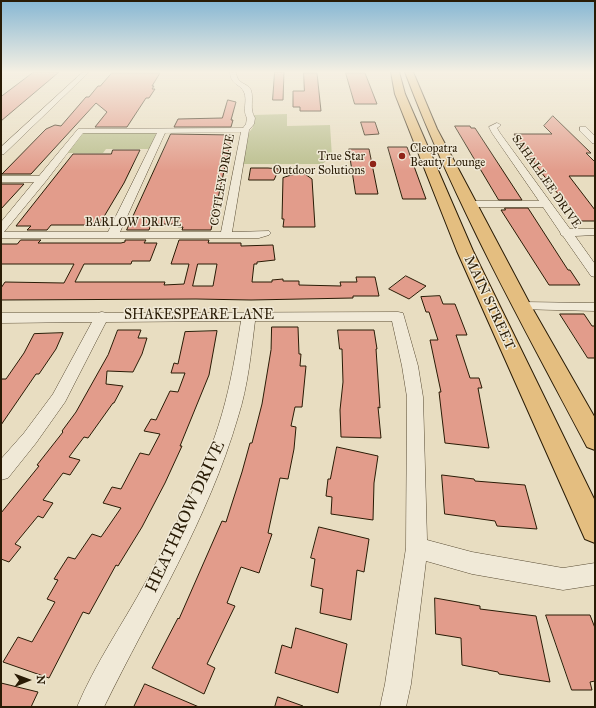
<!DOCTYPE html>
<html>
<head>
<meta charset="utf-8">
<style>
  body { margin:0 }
  #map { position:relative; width:596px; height:708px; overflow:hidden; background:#e8ddc1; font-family:"IM FELL Great Primer",serif }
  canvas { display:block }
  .frame { position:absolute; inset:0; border:2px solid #291b05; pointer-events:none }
  .north { position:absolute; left:8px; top:660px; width:40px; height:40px; -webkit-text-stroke:3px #f0e9d7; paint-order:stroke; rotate:89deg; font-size:11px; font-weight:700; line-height:16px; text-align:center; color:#291b05 }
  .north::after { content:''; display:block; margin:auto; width:14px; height:18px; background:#291b05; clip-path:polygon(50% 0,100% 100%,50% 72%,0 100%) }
</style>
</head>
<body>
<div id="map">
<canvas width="596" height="708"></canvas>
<div class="frame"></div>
<div class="north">N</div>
</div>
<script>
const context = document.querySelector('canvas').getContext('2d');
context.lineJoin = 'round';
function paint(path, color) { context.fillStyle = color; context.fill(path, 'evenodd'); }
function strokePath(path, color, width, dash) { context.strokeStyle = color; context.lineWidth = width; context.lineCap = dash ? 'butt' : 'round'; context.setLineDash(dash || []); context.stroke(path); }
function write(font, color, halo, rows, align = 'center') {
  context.font = font + ' "IM FELL Great Primer",serif'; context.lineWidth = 3; context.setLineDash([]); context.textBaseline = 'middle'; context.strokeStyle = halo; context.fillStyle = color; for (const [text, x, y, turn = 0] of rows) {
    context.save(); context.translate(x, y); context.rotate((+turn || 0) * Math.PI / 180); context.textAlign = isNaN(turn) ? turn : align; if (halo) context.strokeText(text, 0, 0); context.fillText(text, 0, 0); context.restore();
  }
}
const green = new Path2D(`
  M287,114V126L330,125L332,157L322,164H243L248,134L253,127V115Z
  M86,132L155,133L156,134L150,149H106L103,153H66L80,135Z`);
const building = new Path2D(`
  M34,72H59L1,121V97Z
  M275,72H284L283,100H273Z
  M112,73H160L152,86H154L152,89H155L149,98H146L127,127H95L107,112L96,103L31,174H2L46,129L55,125L61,126L86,97H89L98,86H100Z
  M304,73H317L321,111H300V107H293V91H304Z
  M346,73H365L377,104H355Z
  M228,100L236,102L231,120H233L231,127H174L178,119L222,118Z
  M553,116L591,153H586L595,162V176H569L595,210V221H579L517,141H519L514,134H552L544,126Z
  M361,122H375L379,134L365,135Z
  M455,126H470L471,128H475L522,200H499Z
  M171,134L232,135L211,230H182L183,227H178V224H151L149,230H127Z
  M388,147H407L426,199H403Z
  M349,149H369L378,194H356Z
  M113,150H140L124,183L99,225H51L47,230H27L31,226H16L73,154H111Z
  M251,168H268L279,169L274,180H249Z
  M302,172L312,179L315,227H283L284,219H282L283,178Z
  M1,184H24L1,209Z
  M505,208H528L568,270H570L580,285H549L501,210H505Z
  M21,240H41L38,243H121L125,242V240H146L144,243H157L150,261H132L131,264H84L75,282H165L164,285L184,284L189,264H171L179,240H209L208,243H241V246L273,245L275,260L257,262V264H254L252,282H272V280L283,279V281H299V285L341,286L340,282H357L356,277H375L379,296H353V298L251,300L196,299L1,300V288L5,282L64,283L74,264H1V244H17ZM198,264H217L213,286H193Z
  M406,276L426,286L409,299L389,289Z
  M440,296L443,304H455L467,335H456L470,378H479L482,388H478L489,448L445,443L439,392H441L430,340H438L429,312H426L421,297Z
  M560,314H584L592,326H595V358H588Z
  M272,327H298L299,354H301L300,366H306L302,407H295L291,426L296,427L294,449L288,479L280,478L268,533L272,534L259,573L241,567L227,603L235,606L207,664L215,668L204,694L152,668L178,618L179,619L222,521L226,522L242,472L250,443H252L262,404L271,350Z
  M118,330H141L138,338H147L142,354L133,372L107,371L106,384L123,386L114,403H113L88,438L84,437L69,457L80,460L70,475L63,473L43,500L53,503L43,518L38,516L15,544L21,547L9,562L1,559V513L39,466L37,465L63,432L62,431L76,412L108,355Z
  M338,330H374L377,349H376L380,408L378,407L381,438L341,437L340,410L343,382L342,349H340Z
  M217,331L209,375L180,446H182L165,483L142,527L118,566L116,565L89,614L83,612L49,678L3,662L18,637L32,642L55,602L47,599L58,580L54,579L68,557L75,559L92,534L101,537L121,508L103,503L112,487L121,489L140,453L149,455L160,434L144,431L151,419L156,420L170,391L178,392L185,373H171L174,363L178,364L185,332Z
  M63,333L56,349L39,374H36L1,425V379H6L24,353L34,334Z
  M337,447L378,456L374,483L373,520L331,514L332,497L326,496L328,479H330Z
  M442,475L474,479L475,481L525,485L537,529L497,526L495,521L445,514Z
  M319,527L369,539L364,572L357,570L351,620L320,613L323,589L311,586L315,559L311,558Z
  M435,598L480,606V609L536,616L550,682L499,674L498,672L462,665L461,638L436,634Z
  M546,615H590L595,628V681L590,682L592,690H572Z
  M296,628L347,644L338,693L275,673L282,645L291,648Z
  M1,683L38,692L31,707H1Z
  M145,684L199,707H134Z
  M278,697L303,706V707H275Z`);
const minor = new Path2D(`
  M83,72H89L4,154L1,155V147Z
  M230,72H236C237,85 247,82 251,90C254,100 249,109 255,118L254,124L249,130L232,232L269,231L271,233L269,235L259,238H1V222L34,182H1V176H39L78,129L243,128L246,124L247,118C242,110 248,101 244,92C241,84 230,85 230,72ZM241,132L221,232H120L165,133ZM83,133H157L108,232H4L46,181Z
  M497,123L501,125L497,128L500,133L570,229H595V235L575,236L595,264V277L591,276L563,236L561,235L560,232L543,207H469L464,204L469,201H539L492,133L489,127Z
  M580,127H586L595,136V144L592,143L580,131Z
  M522,302L595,303V311L517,309L515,306L517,303Z
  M102,312L107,313L398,312L403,313L418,366L423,397L427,540L472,552L563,568L595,563V585L563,590L472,574L426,561L411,684L406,707H380L385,684L406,548L407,397L402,366L392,321H255C251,353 248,386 238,417C208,520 151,611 104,707H77C95,664 122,625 144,585C174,530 205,473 222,414C231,383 236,352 241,321L106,322L65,402L36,443L8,478L1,480V459L24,433L53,394L92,322L1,323V313H97Z`);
const major = new Path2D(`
  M391,72H399L405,94L473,251L595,501V543L585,539L457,251L395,94Z
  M405,72H413L437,129L469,189L531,306L595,418V450L587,447C522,324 454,202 405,72Z`);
const markers = [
  [402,156,4,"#8f2418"],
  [373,164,4,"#8f2418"]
];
const farPoinames = [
  ["Cleopatra",410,149],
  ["Beauty Lounge",410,163],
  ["True Star",365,157,"right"],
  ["Outdoor Solutions",365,171,"right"]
];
const farStreetnames = [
  ["COTLEY DRIVE",223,180,-80],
  ["SAHALLEE DRIVE",546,182,55],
  ["BARLOW DRIVE",133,223]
];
const streetNames = [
  ["MAIN STREET",489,303,65],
  ["SHAKESPEARE LANE",199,316]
];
const nearStreetnames = [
  ["HEATHROW DRIVE",186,517,-65]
];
paint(green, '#bbbf8f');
paint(building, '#e29c8b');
strokePath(building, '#291b05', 1);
strokePath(minor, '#594c34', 1);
strokePath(major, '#291b05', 2);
paint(minor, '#f0e9d7');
paint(major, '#e4be80');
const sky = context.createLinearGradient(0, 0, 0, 171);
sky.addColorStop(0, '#87b7d3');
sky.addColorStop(0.42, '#f5f0e3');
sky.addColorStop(1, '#f5f0e300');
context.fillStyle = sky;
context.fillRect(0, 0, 596, 171);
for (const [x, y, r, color] of markers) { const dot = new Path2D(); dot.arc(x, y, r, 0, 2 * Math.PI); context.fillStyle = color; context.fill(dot); strokePath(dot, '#f0e9d7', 1.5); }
write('12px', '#291b05', '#f0e9d7', farPoinames, 'left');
write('12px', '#291b05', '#f0e9d7', farStreetnames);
write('14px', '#291b05', '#f0e9d7', streetNames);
write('17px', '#291b05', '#f0e9d7', nearStreetnames);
</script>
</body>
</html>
